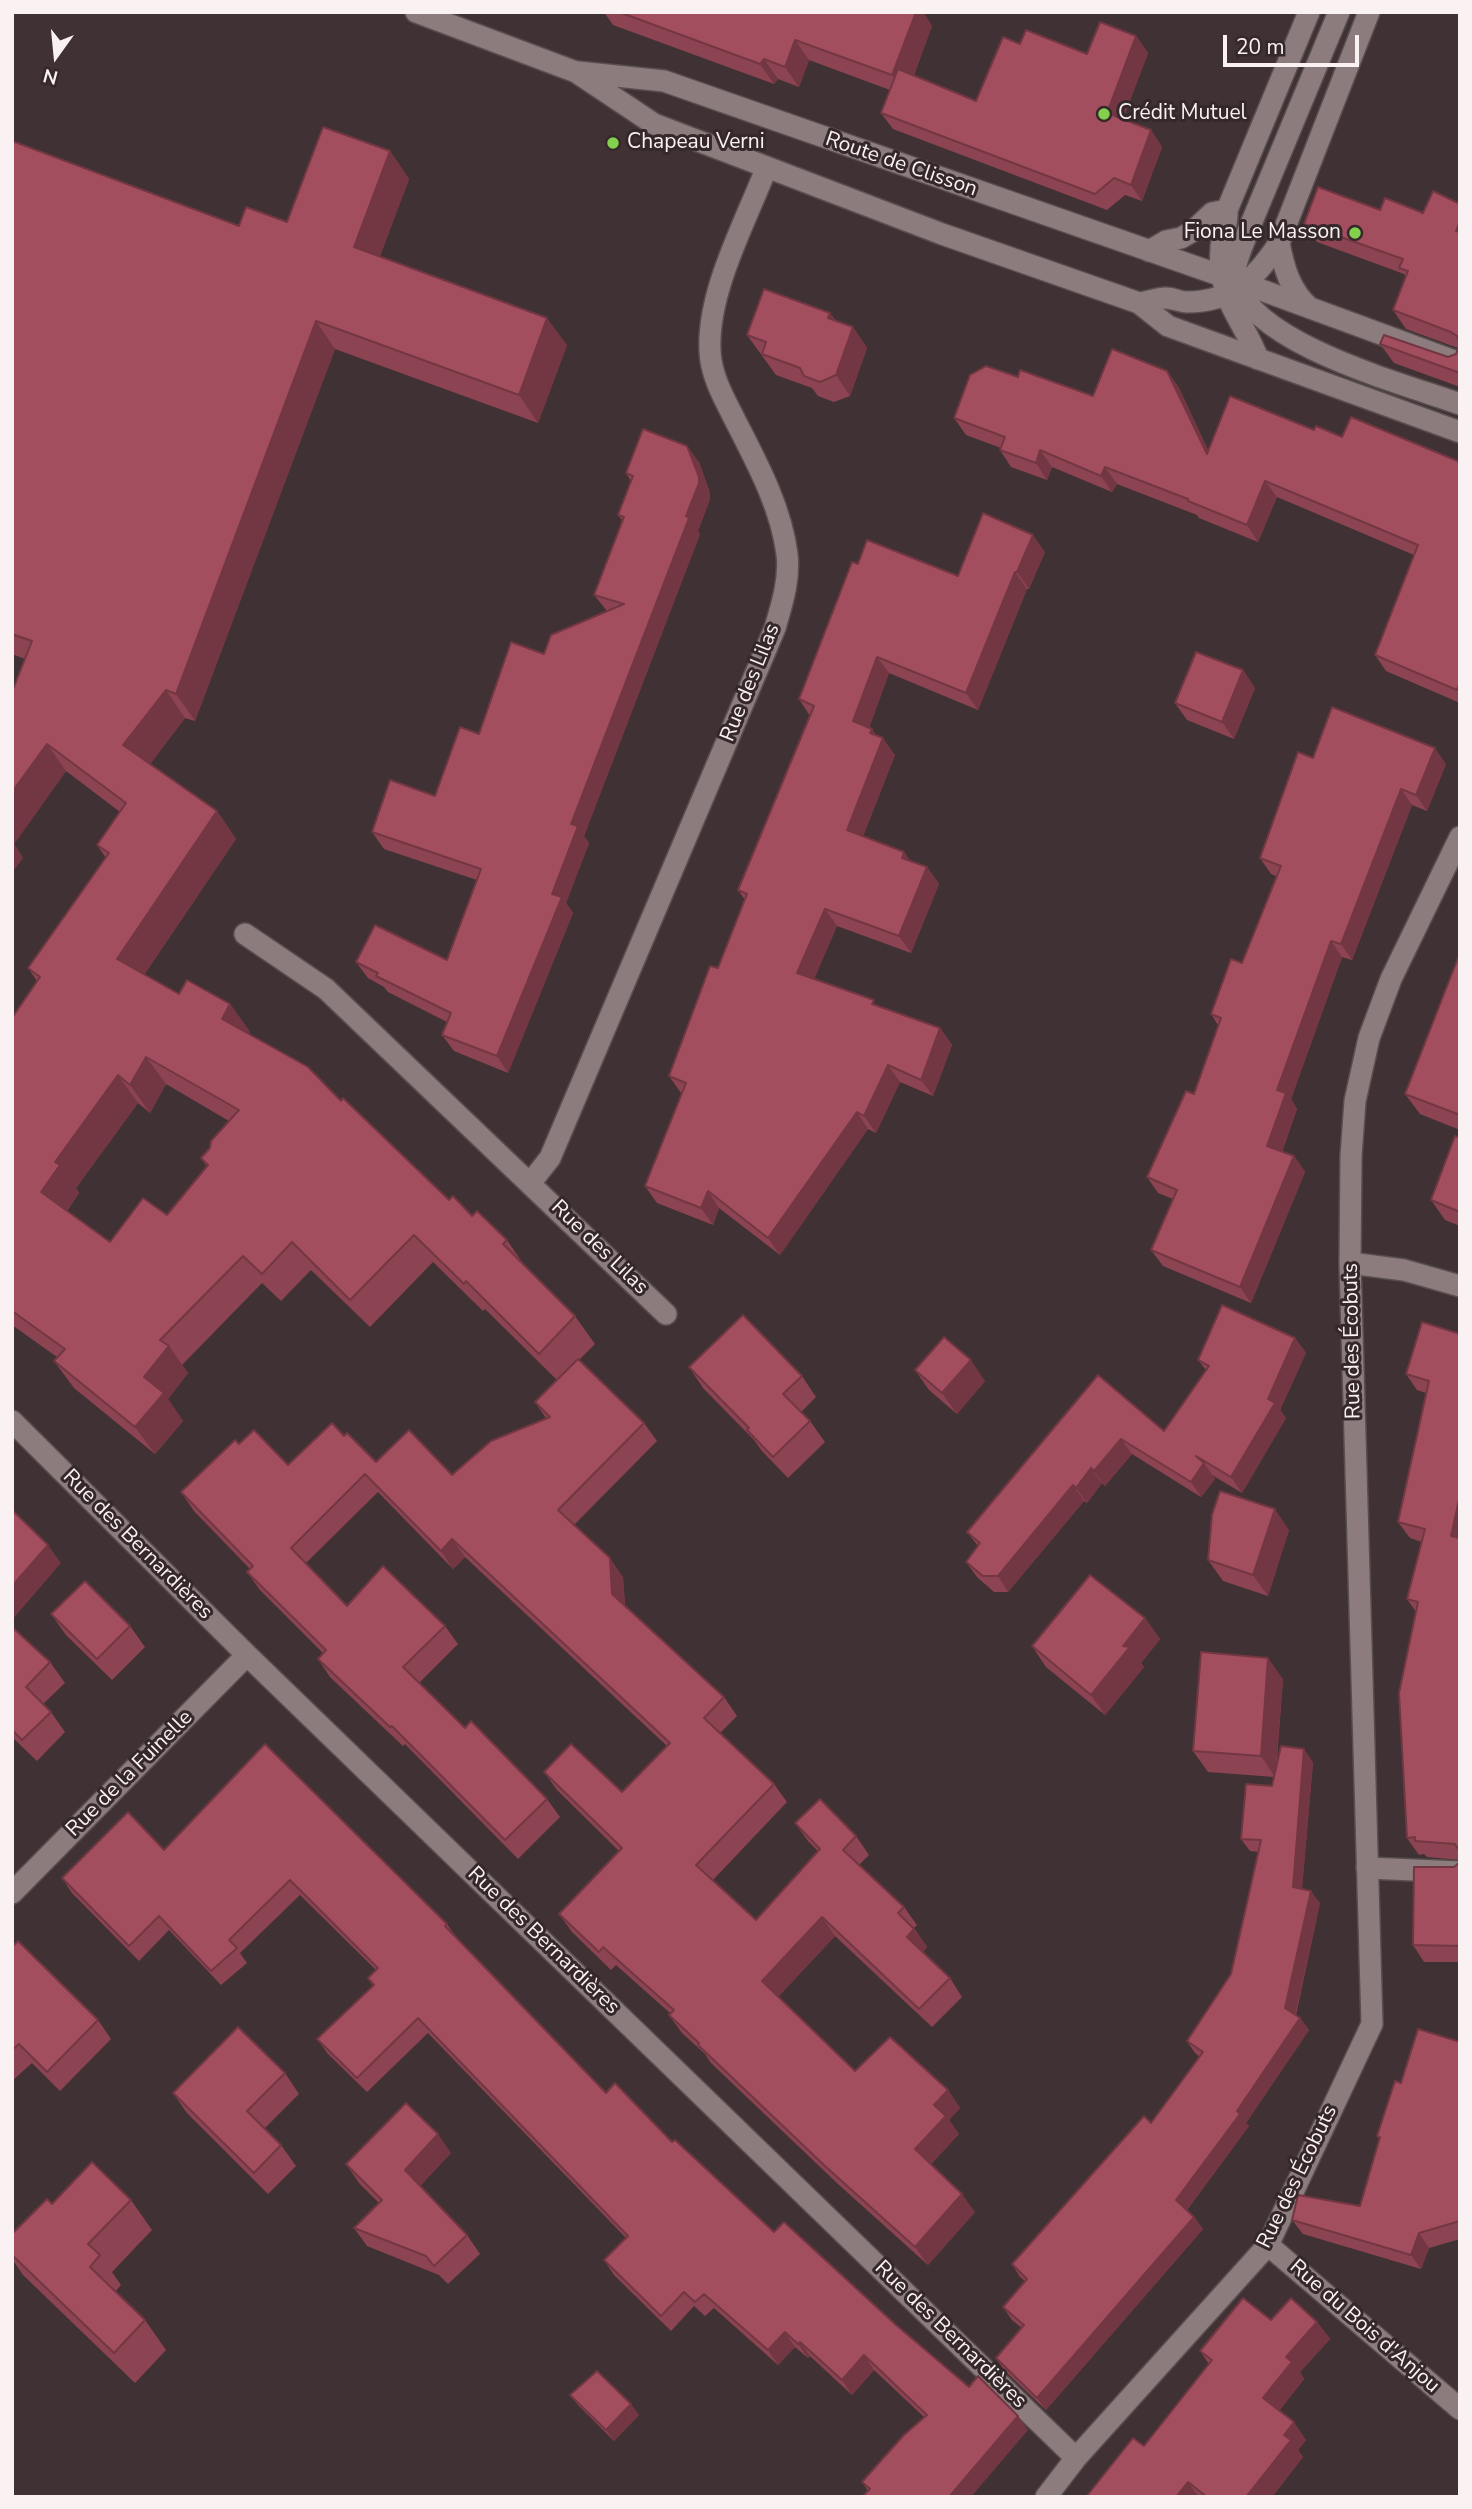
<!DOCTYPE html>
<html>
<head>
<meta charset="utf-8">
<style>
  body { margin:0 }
  #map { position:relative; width:1472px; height:2509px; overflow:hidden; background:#403234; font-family:"Nunito Sans",sans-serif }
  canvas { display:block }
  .frame { position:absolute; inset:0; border:14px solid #faf1f2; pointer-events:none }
  .north { position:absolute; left:21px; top:21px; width:70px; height:70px; -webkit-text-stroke:5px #35282a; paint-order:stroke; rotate:195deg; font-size:19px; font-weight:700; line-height:28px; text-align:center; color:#faf1f2 }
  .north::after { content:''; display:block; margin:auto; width:24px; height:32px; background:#faf1f2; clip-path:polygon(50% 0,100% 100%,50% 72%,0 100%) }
  .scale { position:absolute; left:1223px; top:35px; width:136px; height:32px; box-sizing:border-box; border:4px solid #faf1f2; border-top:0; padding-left:9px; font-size:21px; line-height:24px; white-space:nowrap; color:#faf1f2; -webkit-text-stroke:5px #35282a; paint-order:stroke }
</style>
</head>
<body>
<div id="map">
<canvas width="1472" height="2509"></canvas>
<div class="frame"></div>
<div class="north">N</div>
<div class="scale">20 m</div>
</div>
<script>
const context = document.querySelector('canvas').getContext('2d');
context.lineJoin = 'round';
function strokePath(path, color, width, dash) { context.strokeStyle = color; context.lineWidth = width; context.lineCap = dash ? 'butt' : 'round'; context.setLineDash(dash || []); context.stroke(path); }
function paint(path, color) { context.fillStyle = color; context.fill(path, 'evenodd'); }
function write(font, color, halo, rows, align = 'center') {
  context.font = font + ' "Nunito Sans",sans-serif'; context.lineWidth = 6; context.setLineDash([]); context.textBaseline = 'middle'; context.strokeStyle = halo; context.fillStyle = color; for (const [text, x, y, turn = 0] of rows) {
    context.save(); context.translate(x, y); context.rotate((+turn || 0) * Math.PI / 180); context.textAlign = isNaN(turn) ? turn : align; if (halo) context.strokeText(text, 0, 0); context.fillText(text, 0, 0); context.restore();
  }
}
const lane = new Path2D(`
  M1339,12L1248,231C1243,246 1231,268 1236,283C1257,345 1401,383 1460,404
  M1367,1868L1460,1872`);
const street = new Path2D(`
  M245,934L326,989L666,1314
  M531,1182L550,1158L775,628C782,604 790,579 787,554C781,507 757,463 735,420C724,398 711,376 710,351C707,292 745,223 766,169
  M1350,1263L1404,1270L1460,1286
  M12,1421L247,1655L1076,2458
  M12,1893L247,1655
  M1268,2245L1460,2409
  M1046,2497L1076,2458L1268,2245L1372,2024L1350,1263L1351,1156L1355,1101L1369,1038L1391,979L1460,837`);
const secondary = new Path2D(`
  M416,12L576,72L654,124L942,234L1139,303L1168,326L1460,432
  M578,72L664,81L1245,284L1460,363
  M1279,243C1284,268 1290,291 1310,308
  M1149,251L1166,241L1181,238L1193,231L1212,213L1227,210
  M1139,303C1148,302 1157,298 1166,298C1173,298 1180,302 1187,302C1233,302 1256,278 1279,243L1369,12
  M1258,359C1248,330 1225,305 1222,274C1220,262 1220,248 1223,236C1225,226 1228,221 1227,210L1309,12`);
const wall = new Path2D(`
  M604,12H923L932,26L914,75L976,101L1020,44L1087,54L1136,36L1148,53L1123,119L1151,130L1162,147L1142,201L1125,195L1107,210L893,129L881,113L890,90L809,60L799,87L778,79L774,84L613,25Z
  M12,141L239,226L287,222L390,151L409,179L380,256L567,345L538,423L335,349L195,721L185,718L150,764L217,811L236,839L144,975L179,994L230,1004L250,1032L249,1034L341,1101L449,1200L507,1240L524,1265L575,1316L595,1344L579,1360L644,1423L657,1441L574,1525L623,1577L625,1605L724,1697L737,1716L720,1733L774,1784L787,1802L713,1880L756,1920L818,1851L808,1841L795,1823L856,1836L869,1855L859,1865L904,1907L917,1925L914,1928L927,1947L923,1952L950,1978L962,1997L932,2027L835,1936L778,1997L855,2071L948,2090L960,2108L949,2120L959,2134L931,2164L975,2212L928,2265L838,2184L711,2063L705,2054L682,2033L669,2015L670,2013L616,1965L611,1970L572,1932L559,1914L619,1851L557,1790L544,1772L622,1792L667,1746L465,1557L453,1569L378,1492L306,1563L347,1606L445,1626L458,1644L419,1683L465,1728L547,1799L560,1817L518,1859L405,1744L403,1746L330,1677L318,1659L323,1653L260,1590L247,1572L250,1569L194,1511L181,1492L239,1444L288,1465L344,1436L376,1462L452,1475L546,1418L535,1402L557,1380L485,1309L483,1311L433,1262L370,1327L311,1270L281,1301L262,1283L182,1365L188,1373L168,1399L183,1421L155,1454L74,1388L54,1361L57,1357L12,1325V1018L37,981L28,968L106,858L97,845L120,812L66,771L14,844L23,858L12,872V692L25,659L12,654ZM166,1084L229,1121L210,1148L201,1158L207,1167L167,1215L110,1242L67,1211L79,1193L76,1188L138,1103L150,1113Z
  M1460,204V387L1394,363L1380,344L1448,357L1456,354L1458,348L1406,329L1393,310L1406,277L1404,274L1317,242L1304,224L1380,210L1423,213Z
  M830,313L836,321L853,327L867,348L850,396L834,402L818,396L812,388L776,375L747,335Z
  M1167,371L1179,388L1208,450L1314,430L1342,437L1444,456L1460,462V703L1386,671L1375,655L1414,555L1277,497L1258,542L1199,518L1197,515L1117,484L1112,492L1052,467L1047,480L1011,467L1000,450L1001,448L966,435L954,418L1018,377L1093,396Z
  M699,462L710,493V499L698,531L700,534L584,836L589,843L566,903L573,913L508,1073L454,1051L442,1035L447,1022L388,992L384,987L368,978L356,962L447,960L477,880L384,849L372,832L435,796L544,654L607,611L594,595L622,520L618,515L631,481L626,473Z
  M1045,552L1029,589H1027L978,710L889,673L869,728L872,729L876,735L895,755L863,836L904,852L910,861L927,867L939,884L911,953L837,926L814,979L879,1006L940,1028L952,1045L933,1096L900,1082L876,1133L868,1129L780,1255L719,1208L713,1225L657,1203L645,1186L682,1094L681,1093L669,1076L718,968L745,900L738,890L810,716L799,699L858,564L958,576Z
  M1243,670L1255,688L1234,739L1187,720L1175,703Z
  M1313,758L1446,764L1427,811L1412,805L1352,960L1342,957L1291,1099L1297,1109L1282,1152L1294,1156L1305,1172L1251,1303L1163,1266L1151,1250L1173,1199L1158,1193L1147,1177L1194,1094L1218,1025L1211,1014L1242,963L1276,876L1271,874L1260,858Z
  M1460,953V1130L1420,1114L1405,1094Z
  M1460,1138V1226L1445,1220L1431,1200Z
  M1460,1334V1860L1427,1857L1424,1854L1419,1855L1407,1838L1416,1612L1407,1599L1422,1542L1410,1538L1398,1522L1426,1393L1417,1390L1406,1374Z
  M1295,1338L1306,1353L1280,1410L1286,1418L1242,1493L1212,1475L1215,1479L1201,1497L1132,1454L1105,1486L1102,1483L1087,1503L1084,1501L1008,1592H994L977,1577L966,1562L978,1546L967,1532L1098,1375L1164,1431L1206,1370L1198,1360Z
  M689,1367L802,1376L816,1397L801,1412L810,1421L825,1442L788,1478L762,1451L754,1440L703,1388Z
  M915,1370L985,1381L957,1414L929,1390Z
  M1289,1530L1268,1596L1223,1581L1208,1560Z
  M51,1614L130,1626L145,1647L112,1680L66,1635Z
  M1145,1618L1160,1639L1141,1663L1144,1667L1105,1715L1046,1667L1032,1646Z
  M12,1627L50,1662L65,1683L43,1704L51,1712L65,1732L37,1761L12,1737Z
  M1283,1679L1276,1772L1313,1762L1302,1889L1320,1903L1296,2015L1300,2018L1309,2030L1246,2123L1249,2126L1187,2210L1194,2217L1203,2229L1046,2410L1005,2371L996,2358L1022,2328L1012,2320L1003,2307L1025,2281L1020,2277L1012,2264L1151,2123L1200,2057L1195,2053L1187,2041L1231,1974L1258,1852L1250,1851L1241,1839L1272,1786L1274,1777L1208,1772L1193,1751Z
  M265,1744L447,1924L456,1937L606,2093L672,2142L774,2232L896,2325L969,2387L1028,2430L868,2491L862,2482L924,2417L874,2370L852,2395L810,2356L808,2358L795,2347L778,2365L714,2308L705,2316L694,2306L671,2331L614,2275L604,2260L626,2238L428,2033L367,2092L328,2054L317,2039L373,1986L368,1978L376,1970L300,1895L240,1953L247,1963L221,1985L169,1930L139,1961L72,1893L62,1878L164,1850Z
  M1460,1862V1962H1424L1413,1945L1454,1867Z
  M12,1947L98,2020L111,2039L60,2091L32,2063L12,2081Z
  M1460,2042V2239L1429,2248L1421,2269L1303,2234L1292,2220L1360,2206L1379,2139L1377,2136L1401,2083Z
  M285,2073L299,2094L264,2129L281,2145L296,2166L268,2194L187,2113L173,2093Z
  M451,2153L420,2186L467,2235L480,2254L448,2284L439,2275L367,2246L354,2228L379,2203L359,2183L346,2164Z
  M131,2200L152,2230L112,2272L121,2285L115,2292L145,2320L166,2350L135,2383L23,2275L12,2259V2234L52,2204Z
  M1271,2320L1317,2322L1330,2339L1300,2372L1304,2379L1279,2411L1306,2440L1298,2450L1303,2457L1272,2497H1086L1144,2446L1209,2364L1200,2351Z
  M570,2395L639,2415L614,2441L578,2405Z`);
const shadedWall = new Path2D(`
  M916,12H923L932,26L906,95L892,75Z
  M1136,36L1148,53L1119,130L1107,113Z
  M795,40L809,60L799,87L785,67Z
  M764,59L778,79L774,84L760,64Z
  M1151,130L1162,147L1142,201L1131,185Z
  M390,151L409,179L373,274L354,247Z
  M830,313L844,333L828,318Z
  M547,318L567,345L538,423L519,395Z
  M316,321L335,349L195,721L176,694Z
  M853,327L867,348L850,396L836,375Z
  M1167,371L1179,388L1218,471L1207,454Z
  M687,446L699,462L710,493V499L698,531L700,534L584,836L589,843L566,903L573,913L508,1073L497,1056L552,894L571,824L686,516Z
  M1040,450L1052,467L1047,480L1036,463Z
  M1105,467L1117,484L1112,492L1101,476Z
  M1265,481L1277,497L1258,542L1247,525Z
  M1033,535L1045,552L1029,589L1017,572Z
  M1015,572L1027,589L978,710L966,693Z
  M877,657L889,673L865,738L853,721Z
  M1243,670L1255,688L1234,739L1222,722Z
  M166,690L185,718L143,773L123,745Z
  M872,729L881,743L883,738L895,755L859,847L847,830Z
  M47,744L66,771L14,844L23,858L12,872V792Z
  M1435,748L1446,764L1427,811L1416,795Z
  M1401,789L1412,805L1352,960L1341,944Z
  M217,811L236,839L136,987L117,959Z
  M904,852L916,869L902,858Z
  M927,867L939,884L911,953L899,936Z
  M825,909L837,926L809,990L797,973Z
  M1331,941L1342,957L1291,1099L1297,1109L1278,1162L1267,1146L1277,1090Z
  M230,1004L250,1032L241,1047L222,1019Z
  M940,1028L952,1045L933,1096L921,1080Z
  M146,1057L166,1084L150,1113L130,1085Z
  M888,1065L900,1082L876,1133L864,1116Z
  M118,1075L138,1103L76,1188L79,1193L60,1220L41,1192L55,1162Z
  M857,1112L868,1129L780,1255L768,1238Z
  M1294,1156L1305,1172L1251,1303L1240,1287Z
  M708,1191L719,1208L713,1225L701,1208Z
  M1295,1338L1306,1353L1280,1410L1286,1418L1242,1493L1231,1477Z
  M169,1346L188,1373L168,1399L183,1421L155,1454L135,1427L144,1377Z
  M971,1360L985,1381L957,1414L942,1393Z
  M1121,1439L1132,1454L1105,1486L1094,1471Z
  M1204,1463L1215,1479L1201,1497L1191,1482Z
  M1091,1468L1102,1483L1087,1503L1076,1488Z
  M1073,1485L1084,1501L1008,1592L998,1576Z
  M1460,1495V1549L1451,1536Z
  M1275,1509L1289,1530L1268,1596L1253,1575Z
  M452,1539L465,1557L453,1569L441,1551Z
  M48,1545L61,1563L12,1620V1586Z
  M610,1558L623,1577L625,1612L612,1594Z
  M1145,1618L1160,1639L1141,1663L1144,1667L1105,1715L1091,1695L1123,1646Z
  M1268,1658L1283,1679L1275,1777L1261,1756Z
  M1304,1749L1313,1762L1301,1900L1293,1887Z
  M1311,1891L1320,1903L1294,2020L1285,2008Z
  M822,1917L835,1936L775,2000L762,1981Z
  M914,1929L927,1947L920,1955L907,1937Z
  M1300,2018L1309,2030L1246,2123L1249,2126L1185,2212L1176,2200Z
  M948,2090L960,2108L949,2120L959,2134L928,2168L915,2149L934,2105Z
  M438,2134L451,2153L418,2188L405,2170Z
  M962,2194L975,2212L928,2265L915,2247Z
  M1194,2217L1203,2229L1046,2410L1037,2398Z
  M1419,2233L1429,2248L1421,2269L1411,2255Z
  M1317,2322L1330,2339L1300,2372L1304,2379L1275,2416L1263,2398L1286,2357Z
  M785,2332L795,2347L778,2365L768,2350Z
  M800,2342L810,2356L808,2358L798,2344Z
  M864,2355L874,2370L852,2395L842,2380Z
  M631,2404L639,2415L614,2441L606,2430Z
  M1018,2416L1028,2430L971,2497H949Z
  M1294,2422L1306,2440L1298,2450L1303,2457L1272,2497H1246L1284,2435Z
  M1188,2482L1199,2497H1176Z`);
const building = new Path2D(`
  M619,12H916L892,75L795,40L785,67L764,59L760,64Z
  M1100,22L1136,36L1107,113L1151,130L1131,185L1114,178L1095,194L881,113L898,69L976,101L1003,37L1020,44L1026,30L1087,54Z
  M323,127L390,151L354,247L547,318L519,395L316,321L176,694L166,690L123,745L217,811L117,959L179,994L187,980L230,1004L222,1019L308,1067L341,1101L343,1098L449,1200L453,1196L472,1216L477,1211L507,1240L503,1244L575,1316L539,1354L466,1281L464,1284L414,1235L350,1300L292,1242L262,1274L243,1256L160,1340L169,1346L144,1377L164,1393L135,1427L54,1361L65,1349L12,1311V1018L40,977L28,968L109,853L97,845L126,803L47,744L12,792V692L32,641L12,634V141L239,226L246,207L287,222ZM146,1057L239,1110L211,1141L210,1148L201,1158L208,1165L167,1215L143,1198L110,1242L41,1192L60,1165L55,1162L118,1075L130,1085Z
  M1318,187L1380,210L1385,198L1423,213L1433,191L1460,204V222L1456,231L1460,232V373L1380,344L1384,335L1448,357L1456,354L1460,343L1457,336L1451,332L1393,310L1408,271L1399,268L1403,259L1304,224Z
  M764,289L830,313L828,318L853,327L836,375L820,382L804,376L800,368L762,354L766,342L747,335Z
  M1112,349L1167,371L1207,454L1230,396L1314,430L1316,426L1342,437L1351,417L1460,462V683L1457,690L1375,655L1418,545L1265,481L1247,525L1188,501V499L1105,467L1101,476L1040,450L1036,463L1000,450L1005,437L954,418L970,375L986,366L1018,377L1020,370L1093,396Z
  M643,429L687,446L699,477V483L686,516L689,518L571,824L578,826L552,894L562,897L497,1056L442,1035L451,1013L376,976L378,973L356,962L375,925L447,960L481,869L372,832L390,780L435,796L460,727L479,734L511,642L544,654L551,635L624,604L594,595L624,517L618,515L633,476L626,473Z
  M983,513L1033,535L1017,572H1015L966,693L877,657L853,721L872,729L870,733L883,738L847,830L904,852L902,858L927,867L899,936L825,909L797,973L874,1000L872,1004L940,1028L921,1080L888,1065L864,1116L857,1112L768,1238L708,1191L701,1208L645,1186L686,1083L669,1076L710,966L718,968L747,894L738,890L814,706L799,699L852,562L858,564L867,540L958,576Z
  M1196,652L1243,670L1222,722L1175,703Z
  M1332,707L1435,748L1416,795L1401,789L1341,944L1331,941L1277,1090L1286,1093L1267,1146L1294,1156L1240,1287L1151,1250L1177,1190L1147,1177L1186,1091L1194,1094L1221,1018L1211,1014L1231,959L1242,963L1281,866L1260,858L1298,752L1313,758Z
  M1460,953V1115L1405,1094Z
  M1455,1136L1460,1138V1212L1431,1200Z
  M1222,1305L1295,1338L1268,1399L1275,1403L1231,1477L1196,1456L1204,1463L1191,1482L1121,1439L1094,1471L1091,1468L1076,1488L1073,1485L998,1576H983L966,1562L980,1543L967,1532L1098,1375L1164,1431L1209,1366L1198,1360Z
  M743,1315L802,1376L783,1394L810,1421L773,1457L747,1430L749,1428L689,1367Z
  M1422,1322L1460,1334V1495L1451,1536L1460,1538V1852L1455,1844L1415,1841V1837L1407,1838L1399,1693L1418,1602L1407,1599L1425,1529L1398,1522L1429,1381L1406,1374Z
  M944,1337L971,1360L942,1393L915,1370Z
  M578,1359L644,1423L558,1510L610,1558L612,1594L724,1697L704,1718L774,1784L696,1865L756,1920L820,1849L795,1823L820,1799L856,1836L843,1850L904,1907L898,1913L914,1929L907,1937L950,1978L919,2009L822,1917L762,1981L855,2071L890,2037L948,2090L934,2105L946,2116L915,2149L962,2194L915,2247L825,2166L698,2045L699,2043L669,2015L674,2010L603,1947L599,1952L559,1914L622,1848L544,1772L571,1744L622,1792L670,1743L452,1539L441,1551L365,1474L291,1548L347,1606L383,1566L445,1626L403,1667L465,1728L471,1721L547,1799L505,1840L392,1726L390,1727L318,1659L326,1650L247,1572L253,1566L181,1492L235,1440L239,1444L254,1430L288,1465L332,1423L344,1436L347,1433L376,1462L409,1430L452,1475L491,1441L550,1417L535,1402Z
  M1220,1491L1275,1509L1253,1575L1208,1560L1212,1515Z
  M12,1510L48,1545L12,1586Z
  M1090,1575L1145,1618L1123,1646L1130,1647L1091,1695L1032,1646Z
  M85,1581L130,1626L97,1659L51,1614Z
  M12,1627L50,1662L26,1687L51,1712L22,1740L12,1730Z
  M1201,1652L1268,1658L1261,1756L1193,1751Z
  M265,1744L447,1924L445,1926L606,2093L615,2083L672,2142L675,2140L774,2232L784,2222L896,2325L969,2387L978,2376L1018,2416L949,2497H862L870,2489L862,2482L904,2435L927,2415L864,2355L842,2380L800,2342L798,2344L785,2332L768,2350L704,2294L695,2302L684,2292L661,2316L604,2260L628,2236L418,2018L357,2078L317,2039L374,1985L368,1978L378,1968L290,1880L229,1940L237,1948L211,1971L159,1916L129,1946L62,1878L128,1812L164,1850Z
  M1281,1746L1304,1749L1293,1887L1311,1891L1285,2008L1300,2018L1237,2111L1240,2114L1176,2200L1194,2217L1037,2398L996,2358L1024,2325L1003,2307L1027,2279L1012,2264L1144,2116L1151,2123L1203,2052L1187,2041L1231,1974L1261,1840L1241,1839L1246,1784L1272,1786Z
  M1460,1862V1946L1413,1945L1414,1867H1454Z
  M18,1941L98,2020L47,2072L19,2044L12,2050V1947Z
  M238,2027L285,2073L247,2111L281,2145L254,2173L173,2093Z
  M1418,2029L1460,2042V2221L1419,2233L1411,2255L1292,2220L1298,2195L1360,2206L1380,2137L1377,2136L1395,2081L1401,2083Z
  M406,2103L438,2134L405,2170L467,2235L434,2266L426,2256L354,2228L382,2200L346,2164Z
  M92,2162L131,2200L88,2244L100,2255L90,2267L145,2320L114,2353L12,2255V2234L47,2199L52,2204Z
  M1243,2298L1271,2320L1291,2298L1317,2322L1286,2357L1292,2362L1263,2398L1294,2422L1284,2435L1291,2440L1246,2497H1207L1188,2482L1176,2497H1086L1133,2438L1144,2446L1212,2360L1200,2351Z
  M597,2371L631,2404L606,2430L570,2395Z`);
const markers = [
  [1104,114,7,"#83d04e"],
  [613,143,7,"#83d04e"],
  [1355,233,7,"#83d04e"]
];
const poiNames = [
  ["Crédit Mutuel",1118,114],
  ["Chapeau Verni",627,143],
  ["Fiona Le Masson",1341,233,"right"]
];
const streetNames = [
  ["Route de Clisson",901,165,19],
  ["Rue des Lilas",751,683,-68],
  ["Rue des Lilas",599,1248,44],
  ["Rue des Écobuts",1353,1341,-91],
  ["Rue des Bernardières",137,1545,45],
  ["Rue de la Fuinelle",130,1774,-45],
  ["Rue des Bernardières",543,1941,44],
  ["Rue des Écobuts",1298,2177,-64],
  ["Rue du Bois d'Anjou",1364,2327,41],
  ["Rue des Bernardières",950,2335,44]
];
strokePath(lane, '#594e4f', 24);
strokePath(street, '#594e4f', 24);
strokePath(secondary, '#594e4f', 24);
strokePath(lane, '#8c7c7e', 21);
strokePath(street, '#8c7c7e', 21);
strokePath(secondary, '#8c7c7e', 21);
paint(wall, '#8c4352');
paint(shadedWall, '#723742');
paint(building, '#a34e5f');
strokePath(building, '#723742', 2);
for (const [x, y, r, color] of markers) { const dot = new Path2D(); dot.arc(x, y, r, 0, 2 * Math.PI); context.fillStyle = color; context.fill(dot); strokePath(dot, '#35282a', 2.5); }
write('21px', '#faf1f2', '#35282a', poiNames, 'left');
write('21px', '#faf1f2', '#35282a', streetNames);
</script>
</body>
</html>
